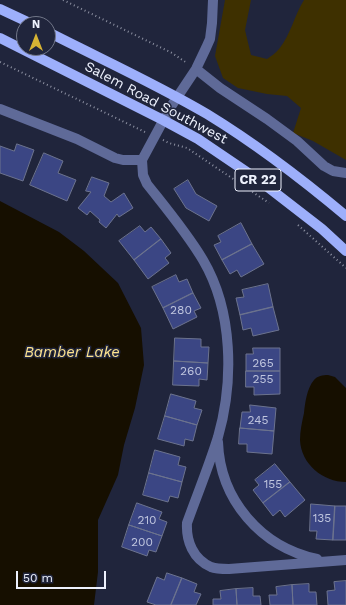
<!DOCTYPE html>
<html>
<head>
<meta charset="utf-8">
<style>
  body { margin:0 }
  #map { position:relative; width:346px; height:605px; overflow:hidden; background:#20253c; font-family:"Work Sans",sans-serif }
  canvas { display:block }
  .north { position:absolute; left:16px; top:16px; width:40px; height:40px; box-sizing:border-box; background:#20253c; border:1px solid #727789; border-radius:50%; rotate:0deg; font-size:11px; font-weight:700; line-height:16px; text-align:center; color:#edf1fd }
  .north::after { content:''; display:block; margin:auto; width:14px; height:18px; background:#d7b434; clip-path:polygon(50% 0,100% 100%,50% 72%,0 100%) }
  .scale { position:absolute; left:16px; top:571px; width:90px; height:18px; box-sizing:border-box; border:2px solid #edf1fd; border-top:0; padding-left:5px; font-size:12px; line-height:14px; white-space:nowrap; color:#edf1fd; -webkit-text-stroke:3px #20253c; paint-order:stroke }
</style>
</head>
<body>
<div id="map">
<canvas width="346" height="605"></canvas>
<div class="north">N</div>
<div class="scale">50 m</div>
</div>
<script>
const context = document.querySelector('canvas').getContext('2d');
context.lineJoin = 'round';
function paint(path, color) { context.fillStyle = color; context.fill(path, 'evenodd'); }
function strokePath(path, color, width, dash) { context.strokeStyle = color; context.lineWidth = width; context.lineCap = dash ? 'butt' : 'round'; context.setLineDash(dash || []); context.stroke(path); }
function write(font, color, halo, rows, align = 'center') {
  context.font = font + ' "Work Sans",sans-serif'; context.lineWidth = 3; context.setLineDash([]); context.textBaseline = 'middle'; context.strokeStyle = halo; context.fillStyle = color; for (const [text, x, y, turn = 0] of rows) {
    context.save(); context.translate(x, y); context.rotate((+turn || 0) * Math.PI / 180); context.textAlign = isNaN(turn) ? turn : align; if (halo) context.strokeText(text, 0, 0); context.fillText(text, 0, 0); context.restore();
  }
}
const green = new Path2D(`
  M225,0H251L245,30L251,55L267,59C271,56 276,53 279,49C291,34 294,16 304,0H346V160L313,141L293,133L301,108L287,96L267,94L238,88L223,78L215,56Z`);
const water = new Path2D(`
  M0,201L59,232L84,251L118,283L141,328L144,365L135,408L124,445L118,475L98,520V572L94,605H0Z
  M328,375L335,377L346,388V482C323,482 301,464 300,440C300,431 302,422 304,413C305,403 307,388 314,380C317,376 323,375 328,375Z`);
const building = new Path2D(`
  M17,144L34,150L23,181L0,173V146L14,151Z
  M44,153L63,161L58,173L76,180L67,201L30,185Z
  M92,177L109,183L104,196L111,202L124,193L133,208L119,217L117,214L106,228L99,222L100,220L90,211L87,215L78,208L91,192L86,191Z
  M188,180L196,194L217,206L209,221L186,208L174,189Z
  M241,223L252,244L222,260L214,245L221,242L218,236Z
  M140,226L145,232L151,227L161,239L134,260L119,241Z
  M161,239L171,253L165,258L169,263L148,279L134,260Z
  M252,244L264,264L241,277L237,270L230,274L222,260Z
  M176,275L179,282L187,279L193,293L163,308L152,287Z
  M268,284L273,307L240,315L236,298L244,297L242,290Z
  M193,293L201,308L194,311L197,317L173,329L163,308Z
  M273,307L279,330L253,336L251,328L243,330L240,315Z
  M175,338L201,339V347H209L208,363L174,361Z
  M253,348H280V371H246V354H253Z
  M174,361L208,363L207,380L199,379V386L173,385Z
  M246,371H280V394L254,395V387H246Z
  M171,394L196,401L194,408L202,410L197,425L165,416Z
  M250,405L276,408L274,431L240,428L242,412H250Z
  M165,416L197,425L193,441L185,439L184,446L158,439Z
  M240,428L274,431L272,454L247,452V444H239Z
  M155,450L180,457L178,465L186,467L182,482L149,473Z
  M275,464L290,482L263,503L253,490L259,485L255,480Z
  M149,473L182,482L178,498L170,496L168,502L143,495Z
  M290,482L305,500L285,517L280,510L273,516L263,503Z
  M137,503L162,512L159,519L167,522L162,536L129,525Z
  M311,504L335,506L333,540L316,539L317,531H310Z
  M335,506H346V540H333Z
  M129,525L162,536L156,552L149,550L147,556L122,547Z
  M167,573L182,578L171,605H156L147,602L157,577L164,580Z
  M182,578L197,584L194,592L201,594L196,605H171Z
  M346,581V605H328L327,591L335,590L334,582Z
  M309,584V592H316L317,605H293L292,585Z
  M292,585L293,605H270L269,595H277L276,587Z
  M253,588V596H260L261,605H237L236,589Z
  M236,589L237,605H213V599H221L220,591Z`);
const path = new Path2D(`
  M63,0L172,53L187,63
  M0,62L145,132
  M163,140L169,143L187,148L269,203
  M298,225L346,268`);
const minor = new Path2D(`
  M213,0L212,23L210,39L206,48L196,69L170,108L142,160L143,175L147,184C166,208 187,233 203,260C233,311 234,381 218,437C209,466 197,495 187,523C186,541 193,559 211,567C216,569 223,569 229,569L346,560
  M196,69L220,88L267,119L297,141L324,166L333,171L346,173
  M0,109L77,139L115,158L123,160H142
  M218,442C220,500 261,547 317,559`);
const major = new Path2D(`
  M0,9L32,24
  M48,32C101,59 156,84 207,114C256,144 302,179 346,216
  M0,38L163,120L198,139L260,181L322,229L346,251`);
const numberNames = [
  ["280",181,310],
  ["265",263,363],
  ["260",191,371],
  ["255",263,379],
  ["245",258,420],
  ["155",273,484],
  ["135",322,518],
  ["210",147,520],
  ["200",142,542]
];
const shields = [
  [258,180,46]
];
const shieldNames = [
  ["CR 22",258,180]
];
const streetNames = [
  ["Salem Road Southwest",156,103,28]
];
const waterNames = [
  ["Bamber Lake",72,353]
];
paint(green, '#3e3000');
paint(water, '#160f00');
paint(building, '#3b4684');
strokePath(building, '#6c738e', 1);
strokePath(path, '#8d91a2', 2, [1, 3]);
strokePath(minor, '#5f6a98', 10);
strokePath(major, '#9daffb', 10);
write('12px', '#c0c6df', null, numberNames);
for (const [x, y, w] of shields) { const box = new Path2D(); box.roundRect(x - w / 2, y - 11, w, 22, 3); context.fillStyle = '#20253c'; context.fill(box); strokePath(box, '#edf1fd', 1); }
write('bold 13px', '#edf1fd', null, shieldNames);
write('14px', '#edf1fd', '#20253c', streetNames);
write('italic 15px', '#fde38f', '#20253c', waterNames);
</script>
</body>
</html>
